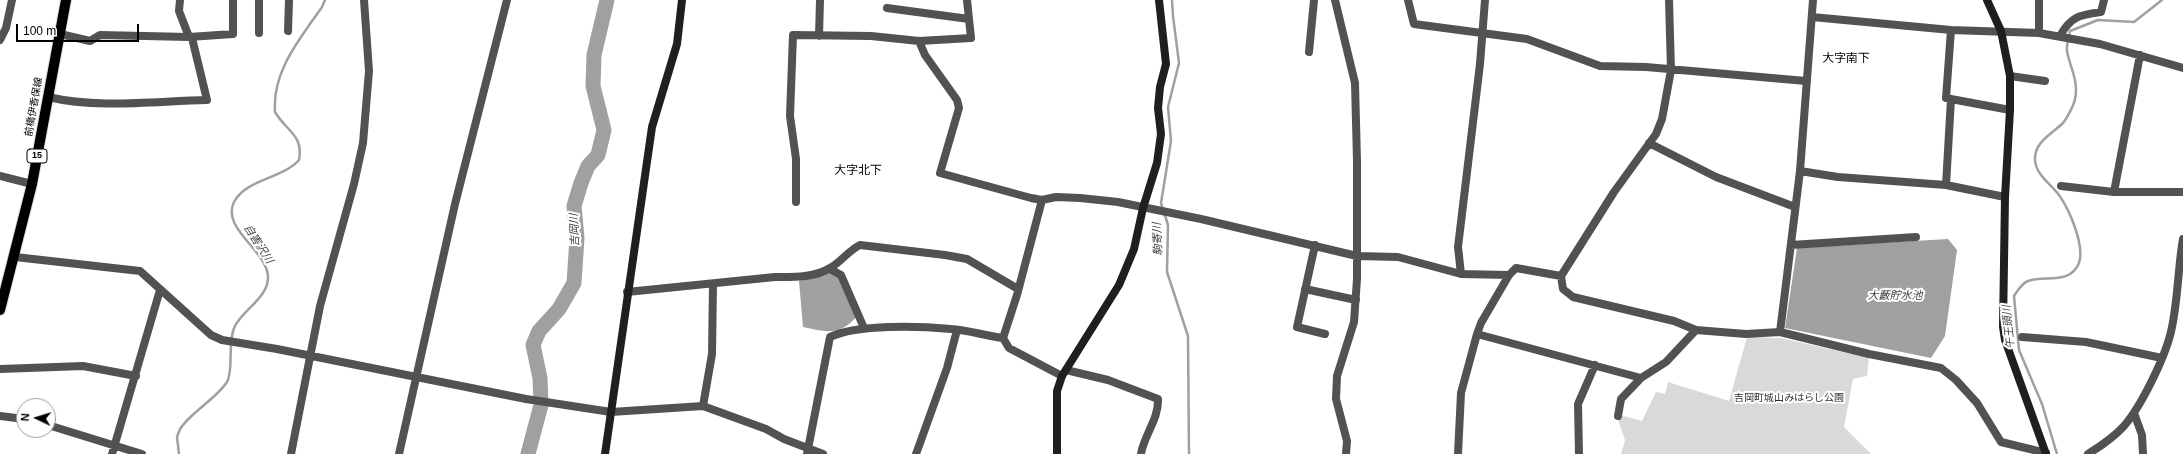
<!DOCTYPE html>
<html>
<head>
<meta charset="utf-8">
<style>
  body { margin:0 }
  #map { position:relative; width:2183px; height:454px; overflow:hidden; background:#fff; font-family:Arial,sans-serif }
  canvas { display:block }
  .north { position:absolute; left:16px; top:398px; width:40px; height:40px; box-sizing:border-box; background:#fff; border:1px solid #999; border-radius:50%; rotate:274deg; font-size:11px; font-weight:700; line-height:16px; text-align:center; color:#000 }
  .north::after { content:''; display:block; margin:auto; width:14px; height:18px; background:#000; clip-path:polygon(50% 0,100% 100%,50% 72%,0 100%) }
  .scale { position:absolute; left:16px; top:24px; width:123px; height:18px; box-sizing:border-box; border:2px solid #000; border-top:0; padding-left:5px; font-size:12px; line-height:14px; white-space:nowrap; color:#000; -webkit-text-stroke:3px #fff; paint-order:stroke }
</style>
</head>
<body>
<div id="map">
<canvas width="2183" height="454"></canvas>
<div class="north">N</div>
<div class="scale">100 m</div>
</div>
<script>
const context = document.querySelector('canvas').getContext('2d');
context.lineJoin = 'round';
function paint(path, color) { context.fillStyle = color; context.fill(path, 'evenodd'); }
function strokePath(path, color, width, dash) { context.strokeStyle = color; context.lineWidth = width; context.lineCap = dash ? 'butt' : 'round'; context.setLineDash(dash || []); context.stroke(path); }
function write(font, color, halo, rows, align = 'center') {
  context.font = font + ' Arial,"Noto Sans JP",sans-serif'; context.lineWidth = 4; context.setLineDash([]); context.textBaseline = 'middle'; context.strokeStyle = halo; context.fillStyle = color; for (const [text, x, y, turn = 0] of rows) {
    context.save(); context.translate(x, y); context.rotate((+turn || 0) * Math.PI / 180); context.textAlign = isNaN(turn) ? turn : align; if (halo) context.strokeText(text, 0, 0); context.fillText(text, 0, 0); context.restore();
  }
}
const green = new Path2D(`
  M1747,337L1781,338L1869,358L1867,376L1853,379L1844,427L1871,454H1621L1625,440L1616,414L1642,421L1656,392L1665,394L1668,382L1729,401Z`);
const water = new Path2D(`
  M1948,239L1957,250L1945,336L1931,358L1785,328L1797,248Z
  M832,272L839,276L856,317C840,336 826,332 803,327L799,281Z`);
const stream = new Path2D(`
  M1172,0L1173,16L1179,63L1168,107L1171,141L1161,203L1168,225L1167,272L1188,336L1189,454
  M179,454L177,437L180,429C191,412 216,399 227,382C234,370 227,342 235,326C244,309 269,297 268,276C266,250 221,228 234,202C246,179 282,179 299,160C304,135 286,131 275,112C272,71 300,39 322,7L325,0
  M2057,454L2042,404L2019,350L2014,296C2018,290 2022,283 2028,281C2046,275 2070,285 2079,263C2085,245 2069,209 2059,195C2051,184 2036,175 2035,160C2034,142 2052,134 2063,123C2067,118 2074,105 2075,99C2079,81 2070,68 2067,51C2066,45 2069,37 2070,31L2098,20L2134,22L2162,0`);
const river = new Path2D(`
  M528,454L541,405L540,378L533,345L539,331L559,309L574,283L577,238L574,206L581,183L588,166L598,155L604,130L593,86L594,55L607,0`);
const street = new Path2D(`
  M1335,0L1355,83L1357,161V279L1354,322L1337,376L1336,399L1347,441L1346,454
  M1408,0L1414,24L1527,39L1600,66L1646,67L1806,81
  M1669,0L1671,70L1662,119L1656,134L1614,192L1561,276L1563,289L1573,297L1674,321L1696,330L1746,334L1780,332L1869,354L1941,368L1956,380L1977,403L2001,442L2046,453
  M887,8L969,19
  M1812,17L1951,30L2039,33L2100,44L2183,68
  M1951,30L1946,98L1951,99
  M288,31L289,0
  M259,33V0
  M2039,33V0
  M60,34L90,41L100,35L189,37L233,34V0
  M819,36L820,0
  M2060,36C2071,16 2080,15 2101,12L2104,0
  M0,40L6,28L12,0
  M919,41L925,55L957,100L959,108L940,173L1031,198L1042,200L1056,197L1080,198L1118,202L1201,219L1357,256L1398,257L1461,274L1509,275
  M1309,52L1314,0
  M2140,55L2114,192H2183
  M2010,76L2045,81
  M48,97C99,109 155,101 207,100L192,38L189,37L179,11L180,0
  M1649,143L1716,177L1795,207
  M1800,171L1838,177L1946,185L2005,197
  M0,176L32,184
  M1946,185L1951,99L2010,110
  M2061,186L2114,192
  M796,202V159L790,116L793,35L871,36L919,41L971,38L967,0
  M1315,245L1297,327L1325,334
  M1791,245L1916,237
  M15,257L140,271L211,335L222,340L277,349L526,399L611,412L703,406L766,429L784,439L823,454
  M830,269L841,275L864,328
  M1461,274L1458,247L1480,64L1485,0
  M1305,289L1356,300
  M627,292L775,277C792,277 814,278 830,268C841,262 848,251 860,245L945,255L967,259L1018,289
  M1780,332L1800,171L1813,0
  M1477,334L1641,378L1666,362L1696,330
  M2022,337L2086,342L2162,358
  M1003,338L1009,348L1062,376
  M0,369L83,366L136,376
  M1066,370L1108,380L1158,399C1159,419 1144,435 1141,454
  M703,406L712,354L713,284
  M2134,413L2142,435L2143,454
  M0,416L24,419
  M1618,416L1621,399L1641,378
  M48,425L142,454
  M112,454L160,290
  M291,454L320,306L354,184L363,143L369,71L364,0
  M399,454L455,204L507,0
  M807,454L830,337C858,324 919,326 951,329C968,330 986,336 1003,338L1017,295L1042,200
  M916,454L947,368L957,330
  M1458,454L1461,393L1477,334L1481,323L1509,275L1516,268L1561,276
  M1579,454L1578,404L1595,365
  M2088,454C2101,446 2114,437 2124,426C2142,405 2167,354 2172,327C2178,298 2178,268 2183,239`);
const secondary = new Path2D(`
  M1987,0L2001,31L2010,76V110L2005,197L2003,327L2005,340L2046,454
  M605,454L652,127L677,44L682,0
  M1057,454V391L1062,376L1119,285L1134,249L1143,208L1157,163L1161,134L1158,108L1160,87L1166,64L1159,0`);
const primary = new Path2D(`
  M0,310L32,184L66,0`);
const shields = [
  [37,156,20]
];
const shieldNames = [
  ["15",37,156]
];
const streetNames = [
  ["前橋伊香保線",34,107,-80]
];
const parkNames = [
  ["吉岡町城山みはらし公園",1789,398]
];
const waterNames = [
  ["吉岡川",575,230,-92],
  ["駒寄川",1158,239,-92],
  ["自害沢川",258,244,57],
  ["大藪貯水池",1895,296],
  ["午王頭川",2009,327,-96]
];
const quarterNames = [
  ["大字南下",1846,59],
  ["大字北下",858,171]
];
paint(green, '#d9d9d9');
paint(water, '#a0a0a0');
strokePath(stream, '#a0a0a0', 2.5);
strokePath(river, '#a0a0a0', 15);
strokePath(primary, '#dbdbdb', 12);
strokePath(street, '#525252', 8);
strokePath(secondary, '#1f1f1f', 8);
strokePath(primary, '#000', 10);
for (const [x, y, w] of shields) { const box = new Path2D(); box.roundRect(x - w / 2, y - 7, w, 14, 3); context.fillStyle = '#fff'; context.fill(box); strokePath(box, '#000', 1); }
write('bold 9px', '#000', null, shieldNames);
write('10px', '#000', '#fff', streetNames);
write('10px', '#303030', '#fff', parkNames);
write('italic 11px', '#414141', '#fff', waterNames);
write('12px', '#000', '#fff', quarterNames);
</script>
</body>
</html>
